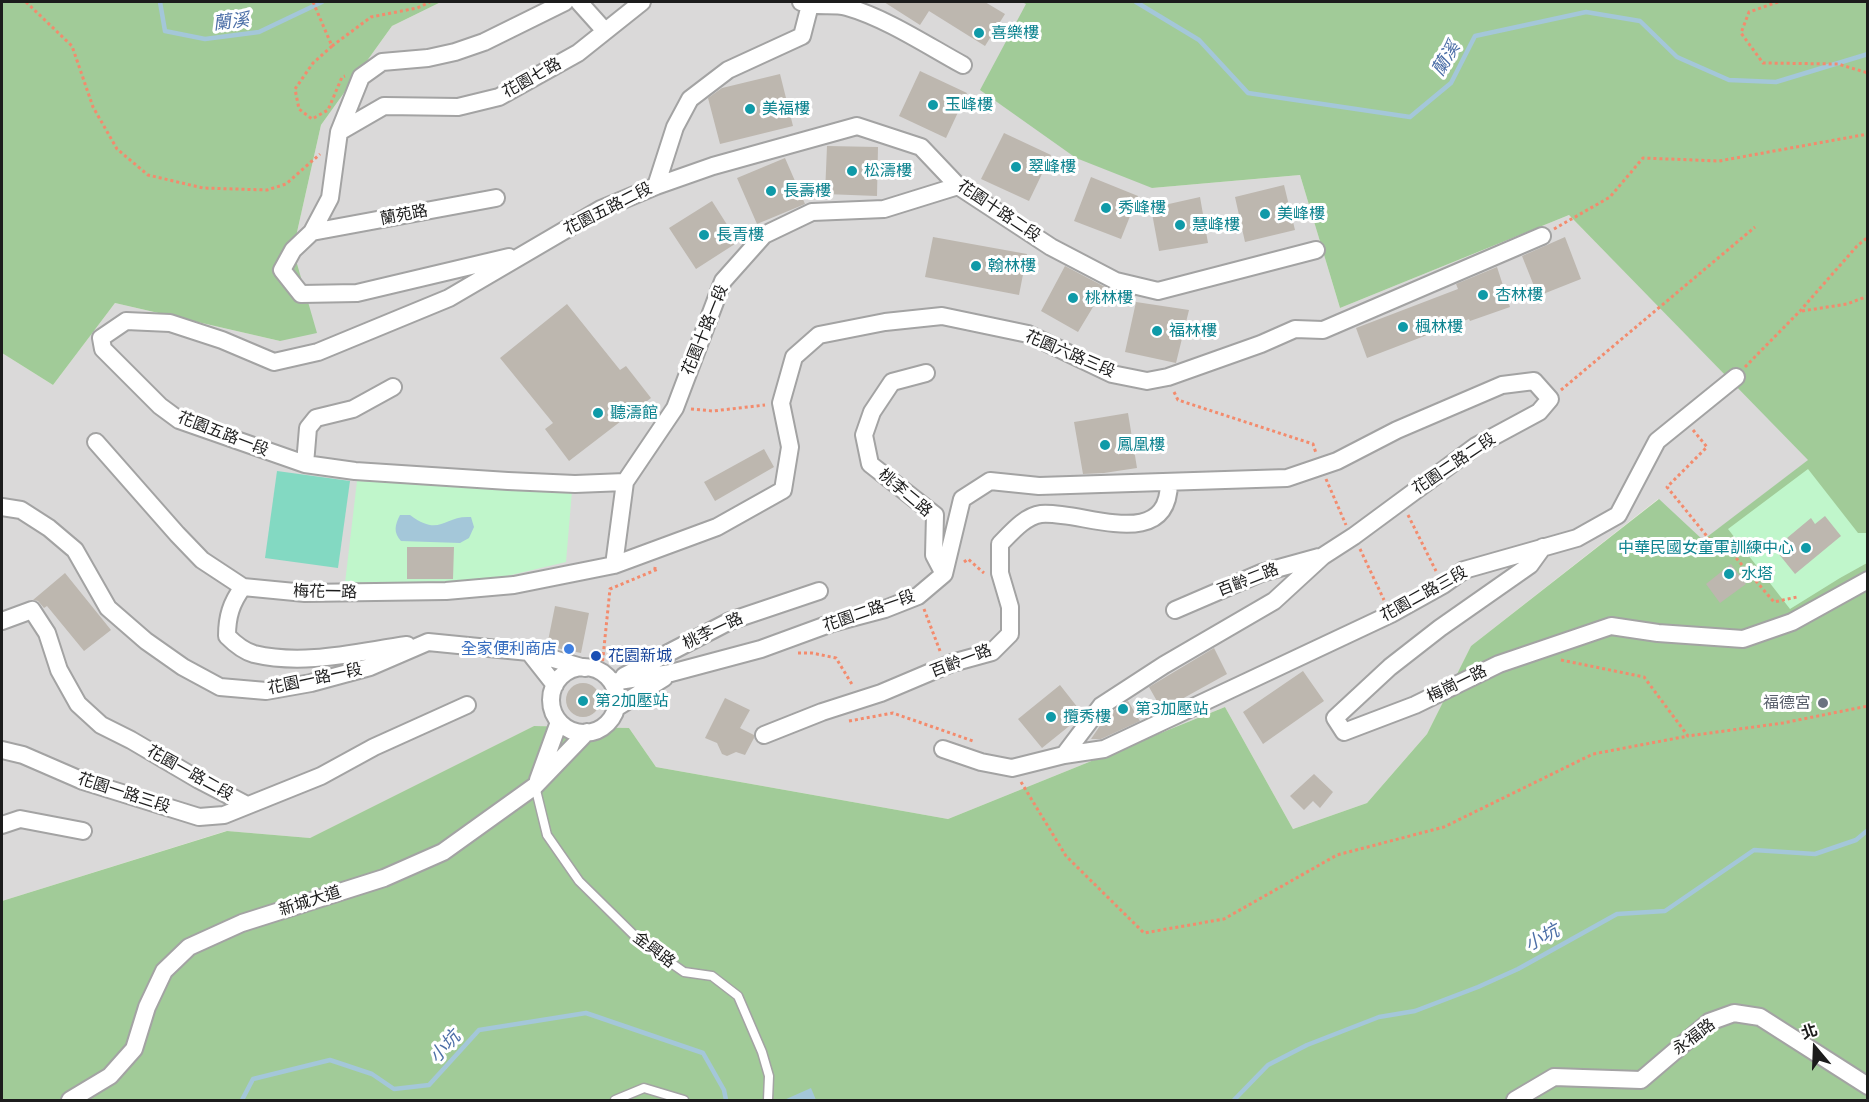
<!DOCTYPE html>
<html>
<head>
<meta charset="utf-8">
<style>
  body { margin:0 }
  #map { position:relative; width:1869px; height:1102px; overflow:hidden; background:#edebe2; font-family:Mulish,"Noto Sans TC",sans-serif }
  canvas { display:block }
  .frame { position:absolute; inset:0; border:3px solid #1c1c1c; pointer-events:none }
  .north { position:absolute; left:1785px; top:1018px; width:60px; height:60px; -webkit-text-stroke:4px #fff; paint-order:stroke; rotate:341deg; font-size:16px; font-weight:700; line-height:24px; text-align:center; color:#1c1c1c }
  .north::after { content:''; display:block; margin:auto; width:21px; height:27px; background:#1c1c1c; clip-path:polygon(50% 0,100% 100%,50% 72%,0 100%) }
</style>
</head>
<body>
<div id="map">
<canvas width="1869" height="1102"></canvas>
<div class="frame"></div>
<div class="north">北</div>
</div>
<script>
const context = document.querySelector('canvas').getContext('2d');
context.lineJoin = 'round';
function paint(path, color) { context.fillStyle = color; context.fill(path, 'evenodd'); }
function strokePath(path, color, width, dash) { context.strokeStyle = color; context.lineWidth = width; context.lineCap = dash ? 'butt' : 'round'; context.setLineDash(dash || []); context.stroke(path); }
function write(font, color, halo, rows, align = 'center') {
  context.font = font + ' Mulish,"Noto Sans TC",sans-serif'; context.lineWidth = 6; context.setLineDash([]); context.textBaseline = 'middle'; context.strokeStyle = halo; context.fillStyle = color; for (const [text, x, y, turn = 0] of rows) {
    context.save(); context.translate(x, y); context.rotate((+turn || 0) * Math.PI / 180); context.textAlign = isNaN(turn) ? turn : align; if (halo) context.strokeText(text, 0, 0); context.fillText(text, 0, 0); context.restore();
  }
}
const residential = new Path2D(`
  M441,2H1022L1026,3L1152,188L1300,175L1340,308L1569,215L1809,460L1703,541L1658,499L1471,646L1427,734L1367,803L1293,829L1225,707L948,819L656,767L629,728L534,726L310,838L226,831L2,901V353L53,385L115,303L280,341L293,250L321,125L392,26Z`);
const forest = new Path2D(`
  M2,2H441L392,26L321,125L293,250L317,333L280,341L115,303L53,385L2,353Z
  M1022,2H1867V1100H2V901L227,831L310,838L534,726L629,728L656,767L948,819L1225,707L1293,829L1367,803L1427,734L1471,646L1659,499L1703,540L1808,460L1569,215L1340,308L1300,175L1152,188L1076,158L980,90L1026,4Z`);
const park = new Path2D(`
  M1808,469L1858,533H1867V563L1840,578L1790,609L1728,529Z
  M357,481L572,491L566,562L486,581L345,583Z`);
const pitch = new Path2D(`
  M277,471L350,481L338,568L265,558Z`);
const water = new Path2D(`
  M400,515H410C441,538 443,515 471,517L474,527L469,538L460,543L401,541C393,532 395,525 400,515Z
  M811,1088L816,1100H784Z`);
const stream = new Path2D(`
  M160,2L165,31L205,39L259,32L322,2
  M1136,2L1199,40L1248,93L1410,117L1451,83L1475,36L1586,12L1640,21L1677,57L1729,80L1776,82L1868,54
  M242,1100L253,1079L330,1060L372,1074L394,1089L429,1085L479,1030L586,1013L703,1053L724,1090L726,1100
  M1234,1100L1268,1065L1307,1045L1379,1017L1415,1011L1478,987L1518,969L1617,914L1665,911L1754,850L1815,854L1856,840L1868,830`);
const building = new Path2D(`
  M884,2H985L1005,14L985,46L929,11L920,25Z
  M920,71L967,93L946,138L899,116Z
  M780,74L793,126L720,144L708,98L722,88Z
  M1004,133L1051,155L1029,201L981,179Z
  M827,146L878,147L877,196L825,194Z
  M785,158L805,204L757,224L737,178Z
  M1091,177L1138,196L1121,239L1074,221Z
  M1284,185L1295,230L1245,242L1235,197Z
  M1200,197L1208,243L1159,251L1151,208Z
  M712,201L738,242L696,269L669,228Z
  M933,237L1027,254L1019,295L925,277Z
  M1565,237L1581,279L1538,296L1522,256Z
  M1065,266L1105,287L1078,332L1041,311Z
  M1497,267L1510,307L1470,321L1469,319L1367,358L1356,328L1458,289L1456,284Z
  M1136,302L1189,310L1176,363L1125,352Z
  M567,304L620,370L626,366L651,398L569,461L545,429L553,423L500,358Z
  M1128,413L1137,468L1104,473L1083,474L1074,422Z
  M764,449L774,467L715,501L704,482Z
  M1825,516L1841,536L1795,574L1778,553L1791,543L1787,538L1811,518L1815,524Z
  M407,547H454L453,579H407Z
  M1731,564L1746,584L1720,603L1706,584Z
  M65,573L111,630L84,651L47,606L44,608L38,601L33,600Z
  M555,606L589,613L581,653L547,646Z
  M1214,648L1227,674L1162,710L1149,687Z
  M1303,671L1324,701L1263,744L1243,712Z
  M566 700a17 17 0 1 1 34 0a17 17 0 1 1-34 0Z
  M1060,685L1082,713L1078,719L1042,748L1018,719Z
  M725,698L750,710L740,728L754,735V738L745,755L736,752L727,756L722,754L717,743L705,738Z
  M1128,701L1140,721L1101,739H1091L1108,714Z
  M1314,774L1333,792L1320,808L1313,801L1304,810L1290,796Z`);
const path = new Path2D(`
  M26,2L72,46L93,107L117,149L148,175L203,188L267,190L286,184L320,154
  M313,2L332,46L313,63L295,89L299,109L312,119L328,110L342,77L345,76
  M1778,2L1749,12L1741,33L1763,63L1838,64L1868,73
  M332,46L371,17L417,8L430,2
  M1554,229L1610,197L1643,158L1719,161L1868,134
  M1802,311L1847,304L1868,296
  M1745,367L1800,311L1857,246L1868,237
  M1561,390L1755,227
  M1174,392L1178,400L1313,444L1316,453
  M691,409L713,411L765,405
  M1693,430L1707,447L1667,487L1710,540L1724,544L1774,602L1797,597
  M1326,479L1346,525
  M1408,515L1436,571
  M1360,549L1384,600
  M964,562L968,559L984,573
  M924,609L940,651
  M798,653H812L836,658L853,686
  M1561,660L1644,677L1688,736L1783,723L1868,706
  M602,667L610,589L658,569L651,568
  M849,721L893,713L973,741L974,743
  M1021,782L1066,856L1144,933L1224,919L1337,855L1444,827L1593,754L1688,736`);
const service = new Path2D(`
  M535,786L547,835L579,881L641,942L684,972L712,976L738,996L762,1052L769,1076L768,1100
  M615,1100L644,1088L684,1100`);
const minor = new Path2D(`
  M579,2L605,31
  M801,2C816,8 832,3 847,7C886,18 928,46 963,65
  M339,132L384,106L458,107L499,97L578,53L642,2
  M656,186L713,166L857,126L921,147L958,186L1051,247L1116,281L1158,291L1316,250
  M312,232L496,198
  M509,257L357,293L301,294L282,270L293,250L312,232L330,198L339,132L361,77L382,62L428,58L455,52L484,42L565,2
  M926,373L892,382L872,412L864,435L870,464L935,515L934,555L944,574
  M96,442L177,534L202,560L243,587L305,593L446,591L514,585L614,565L717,527L783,490L790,447L781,403L794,357L819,335L885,322L942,316L1028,334L1112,374L1147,381L1168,377L1261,344L1295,329L1323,330L1542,236
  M305,464L308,428L316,418L353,409L393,387
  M625,482L575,484L508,481L355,471L305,464L179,420L160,406L103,349L101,338L126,321L170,323L222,340L274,362L318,352L449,298L601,209L656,186L675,127L690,99L728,70L802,36L810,5
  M2,507L21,510L49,528L75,550L108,608L146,641L183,667L220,687L266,691L311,683L370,667L428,642L529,652L585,668
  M1543,547L1530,565L1440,628L1390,667L1335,718L1344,732L1415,705L1499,664L1611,626L1658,633L1743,639L1792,622L1868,580
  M614,565L625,482L675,408L723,281L764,235L812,212L884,209L958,186
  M243,587C231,603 227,617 227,636C235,644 243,651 254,654C304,666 357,652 407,645
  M1175,610L1261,573L1319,557
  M2,621L32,610L47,633L59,670L78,704L101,725L131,740L199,780L247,805
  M529,652L555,685
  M551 700a33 33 0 1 1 66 0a33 33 0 1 1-66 0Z
  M624,676L730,621L819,591
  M612,682L671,673L761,649L832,623L885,609L918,596L944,574L962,499L990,481L1039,486L1287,478L1337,461L1397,430L1502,385L1534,381L1550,399L1539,412L1476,446L1354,536L1323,556L1274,601L1164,665L1101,706L1064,755
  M616,708L664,678
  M764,735L822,712L881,693L952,663L992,652L1010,634V607L1000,573V544C1011,533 1025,516 1041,514C1082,510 1168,554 1169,483
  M943,749L981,762L1012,768L1064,755L1104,749L1391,614L1443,585L1464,570L1577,538L1618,515L1657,441L1736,377
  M2,750L23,755L83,781L199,817L224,815L321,776L374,747L467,705
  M538,780L559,722
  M2,825L20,819L83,831
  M70,1100L110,1076L134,1049L147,1007L164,971L189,947L242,923L384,878L443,852L535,786L587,732
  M1515,1100L1554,1077L1641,1080L1709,1022L1734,1013L1760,1017L1868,1086`);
const markers = [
  [979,33,6,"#0f9aa8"],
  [933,105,6,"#0f9aa8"],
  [750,109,6,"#0f9aa8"],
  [1016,167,6,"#0f9aa8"],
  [852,171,6,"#0f9aa8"],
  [771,191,6,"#0f9aa8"],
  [1106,208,6,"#0f9aa8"],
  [1265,214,6,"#0f9aa8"],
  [1180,225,6,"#0f9aa8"],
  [704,235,6,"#0f9aa8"],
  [976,266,6,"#0f9aa8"],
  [1483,295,6,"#0f9aa8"],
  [1073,298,6,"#0f9aa8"],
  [1403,327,6,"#0f9aa8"],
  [1157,331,6,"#0f9aa8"],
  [598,413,6,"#0f9aa8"],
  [1105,445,6,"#0f9aa8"],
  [1806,548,6,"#0f9aa8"],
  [1729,574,6,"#0f9aa8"],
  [569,649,6,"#3f7fe0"],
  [596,656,6,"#1a4fb4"],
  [583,701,6,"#0f9aa8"],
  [1823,703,6,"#6b7280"],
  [1123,709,6,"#0f9aa8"],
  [1051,717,6,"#0f9aa8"]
];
const cultureNames = [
  ["喜樂樓",991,33],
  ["玉峰樓",945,105],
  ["美福樓",762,109],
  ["翠峰樓",1028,167],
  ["松濤樓",864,171],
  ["長壽樓",783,191],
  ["秀峰樓",1118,208],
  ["美峰樓",1277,214],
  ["慧峰樓",1192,225],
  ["長青樓",716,235],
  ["翰林樓",988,266],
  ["杏林樓",1495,295],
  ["桃林樓",1085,298],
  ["楓林樓",1415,327],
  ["福林樓",1169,331],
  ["聽濤館",610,413],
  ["鳳凰樓",1117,445],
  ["中華民國女童軍訓練中心",1794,548,"right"],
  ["水塔",1741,574],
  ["第2加壓站",595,701],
  ["第3加壓站",1135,709],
  ["攬秀樓",1063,717]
];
const streetNames = [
  ["花園七路",532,78,-29],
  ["花園五路二段",608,209,-27],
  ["花園十路二段",999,211,34],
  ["蘭苑路",404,215,-11],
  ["花園十路一段",705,330,-68],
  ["花園六路三段",1070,354,23],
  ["花園五路一段",223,434,21],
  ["花園二路二段",1454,464,-34],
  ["桃李二路",905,493,40],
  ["百齡二路",1248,580,-21],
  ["梅花一路",325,592,1],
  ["花園二路三段",1424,594,-29],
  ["花園二路一段",869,611,-19],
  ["桃李一路",713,631,-25],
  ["百齡一路",961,661,-21],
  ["花園一路一段",315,679,-12],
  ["梅崗一路",1457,684,-26],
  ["花園一路二段",190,773,29],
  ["花園一路三段",124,793,18],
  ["新城大道",310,901,-18],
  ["金興路",654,950,37],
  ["永福路",1694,1037,-37]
];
const shopNames = [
  ["全家便利商店",557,649]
];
const transitNames = [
  ["花園新城",608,656]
];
const worshipNames = [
  ["福德宮",1811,703]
];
const waterNames = [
  ["蘭溪",231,22,-7],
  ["蘭溪",1446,59,-59],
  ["小坑",1542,938,-28],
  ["小坑",445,1047,-48]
];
paint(residential, '#dad9d9');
paint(forest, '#a1cb98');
paint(park, '#c0f6cb');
paint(pitch, '#83d9c2');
paint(water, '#a4c7d9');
strokePath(stream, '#a4c7d9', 4.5);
paint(building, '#bdb7af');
strokePath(service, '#a3a3a3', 11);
strokePath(minor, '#a3a3a3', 20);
strokePath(path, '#f38b6d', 3, [3, 3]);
strokePath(service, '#fff', 8);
strokePath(minor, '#fff', 16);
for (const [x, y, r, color] of markers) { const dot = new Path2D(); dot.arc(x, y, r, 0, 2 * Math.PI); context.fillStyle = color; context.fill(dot); strokePath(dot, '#fff', 2); }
write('16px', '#0d838f', '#fff', cultureNames, 'left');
write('16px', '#1c1c1c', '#fff', streetNames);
write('16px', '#366cbe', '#fff', shopNames, 'right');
write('16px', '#164399', '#fff', transitNames, 'left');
write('16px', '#5b616d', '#fff', worshipNames, 'right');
write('italic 18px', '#4d6fa7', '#fff', waterNames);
</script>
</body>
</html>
